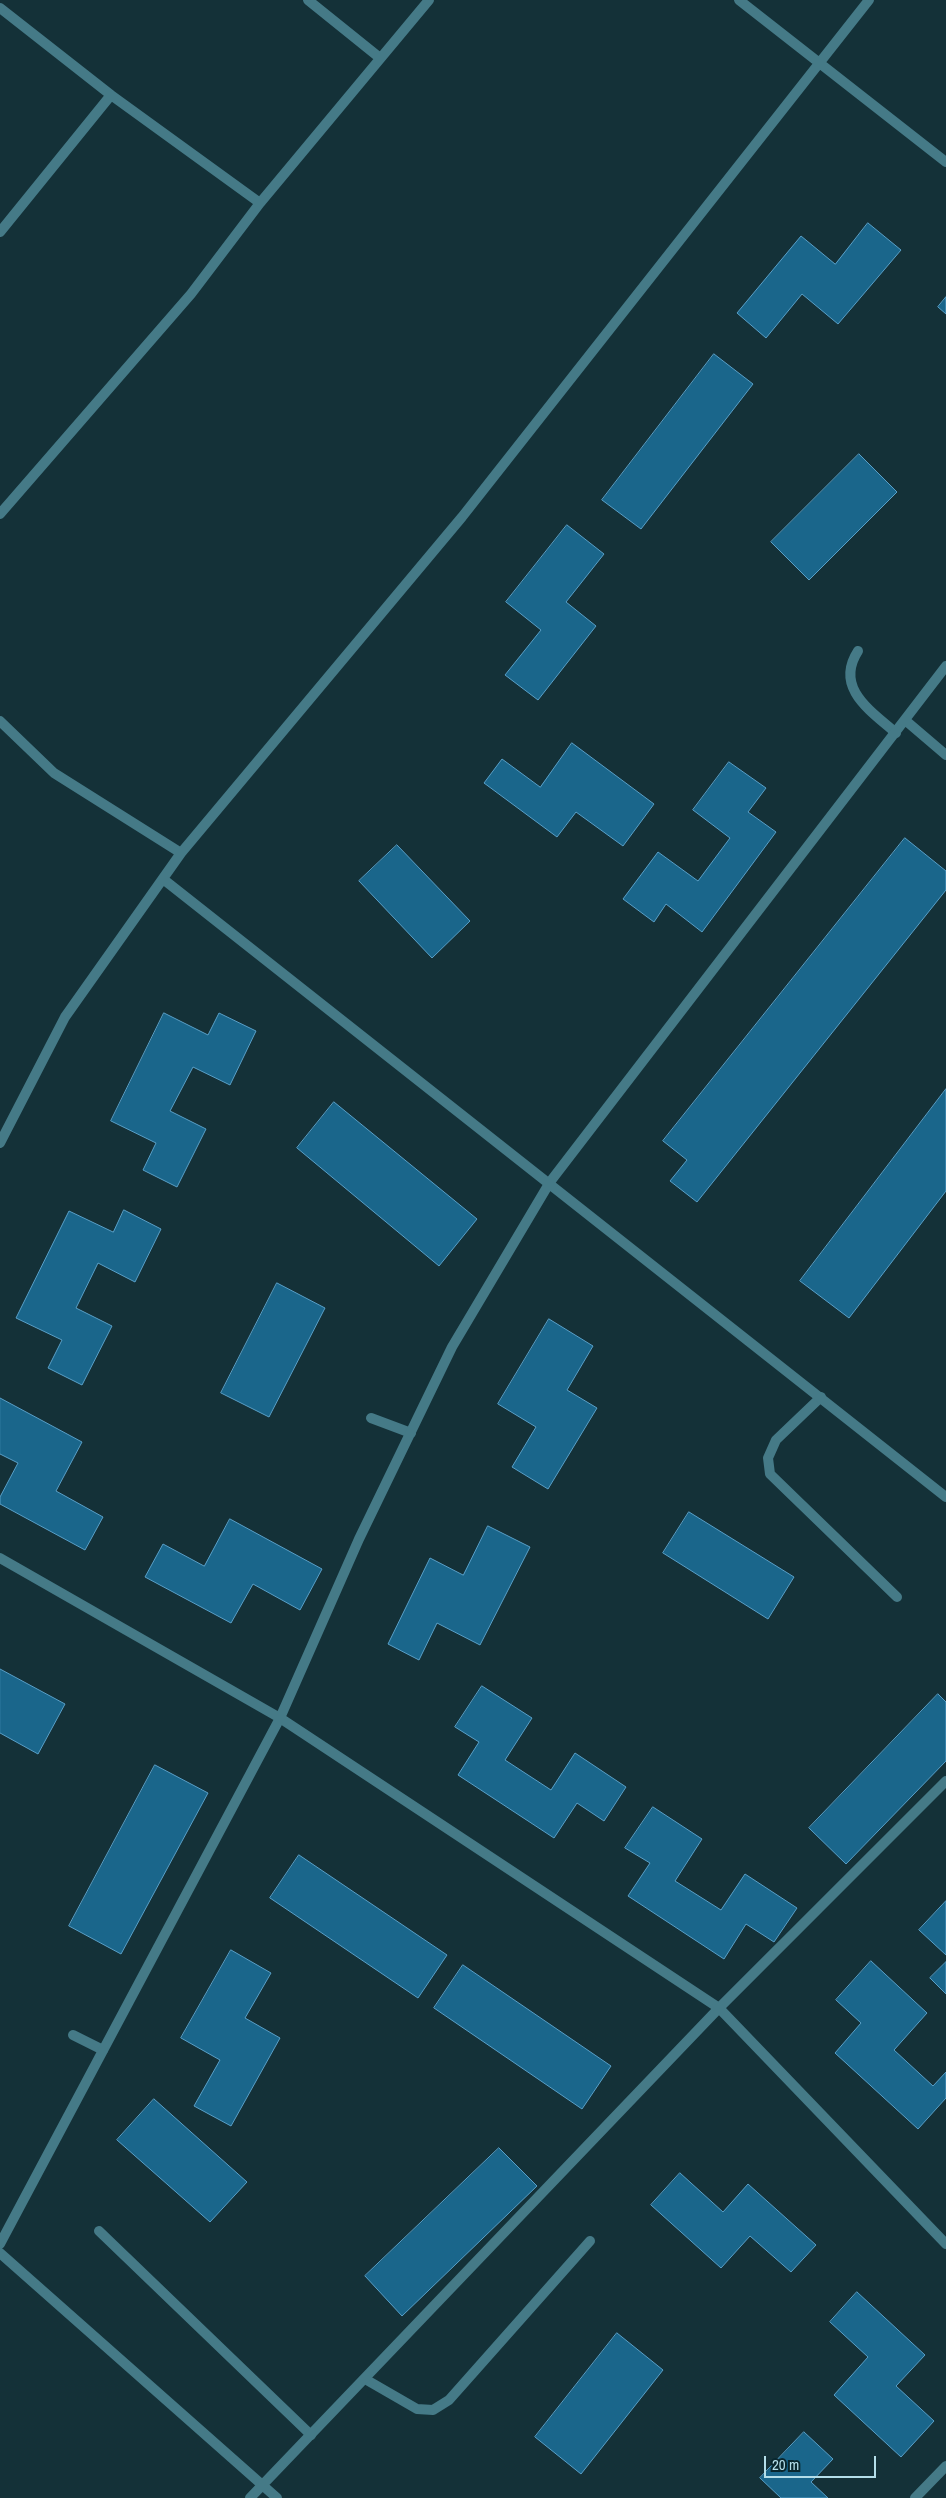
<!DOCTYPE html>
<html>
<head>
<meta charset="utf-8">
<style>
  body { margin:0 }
  #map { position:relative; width:946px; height:2498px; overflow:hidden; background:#143138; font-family:"Archivo Narrow",sans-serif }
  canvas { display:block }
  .scale { position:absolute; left:764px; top:2456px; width:112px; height:22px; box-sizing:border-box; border:2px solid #b4dee9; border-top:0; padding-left:6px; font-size:15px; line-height:18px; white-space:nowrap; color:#b4dee9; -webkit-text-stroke:4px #09272e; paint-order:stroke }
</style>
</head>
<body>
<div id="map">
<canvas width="946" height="2498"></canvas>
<div class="scale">20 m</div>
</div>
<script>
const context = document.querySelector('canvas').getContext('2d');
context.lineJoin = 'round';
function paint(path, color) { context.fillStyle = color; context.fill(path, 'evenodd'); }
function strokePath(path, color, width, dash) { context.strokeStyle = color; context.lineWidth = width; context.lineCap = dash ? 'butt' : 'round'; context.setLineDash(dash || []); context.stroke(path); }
const building = new Path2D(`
  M868,223L901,250L838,324L802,294L766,338L737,313L801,236L835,264Z
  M946,297V314L938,307Z
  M714,354L753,384L641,529L602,500Z
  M859,454L897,492L809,580L771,542Z
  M567,525L604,554L566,602L596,626L538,700L505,675L541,630L506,602Z
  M572,743L654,804L623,846L576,812L557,837L484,783L502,759L540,787Z
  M729,762L766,788L748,812L776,832L702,932L666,904L654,922L623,899L658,852L698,881L730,838L693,810Z
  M905,838L946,871V890L697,1202L670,1181L687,1160L663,1141Z
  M397,845L470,921L432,958L359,881Z
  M164,1013L208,1035L219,1013L256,1031L230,1085L193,1067L170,1111L206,1129L177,1187L143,1170L156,1143L111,1121Z
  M946,1089V1191L849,1318L800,1281Z
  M334,1102L477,1219L439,1266L297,1148Z
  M124,1210L161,1229L135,1282L98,1263L76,1308L112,1326L82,1385L48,1368L62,1340L16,1318L69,1211L113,1232Z
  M277,1283L325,1308L269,1417L221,1393Z
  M549,1319L593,1346L567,1390L597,1408L548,1489L512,1467L536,1427L498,1404Z
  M0,1398L82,1442L56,1491L103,1517L85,1550L0,1504V1497L18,1463L0,1454Z
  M689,1512L794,1577L768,1619L663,1553Z
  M230,1519L322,1569L300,1610L253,1584L231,1623L145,1577L163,1544L204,1566Z
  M488,1526L530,1547L480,1645L437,1623L419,1660L388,1644L430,1558L463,1575Z
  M0,1669L65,1704L38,1754L0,1733Z
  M482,1686L532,1718L505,1760L551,1790L575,1753L626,1787L604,1821L577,1803L554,1838L458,1775L479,1742L455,1727Z
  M938,1694L946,1702V1761L846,1864L809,1828Z
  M155,1765L208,1793L121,1954L69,1926Z
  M653,1807L702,1839L675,1881L721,1910L745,1874L797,1908L774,1942L746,1924L724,1959L628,1896L650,1863L625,1848Z
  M299,1855L447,1955L418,1998L270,1898Z
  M946,1901V1955L919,1930Z
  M231,1950L271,1973L245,2018L280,2038L231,2126L194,2106L220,2060L181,2038Z
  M871,1961L927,2013L894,2050L933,2086L946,2072V2098L918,2129L835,2053L861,2023L836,2000Z
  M946,1962V1994L930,1978Z
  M463,1965L611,2066L582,2109L434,2008Z
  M154,2099L247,2182L210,2222L117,2140Z
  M499,2148L537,2186L402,2316L365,2276Z
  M680,2173L723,2212L748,2184L816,2245L791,2272L750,2236L721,2268L651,2205Z
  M857,2292L925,2355L896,2386L934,2421L901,2457L834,2395L868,2357L830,2322Z
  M617,2333L663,2370L581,2474L535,2437Z
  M804,2432L833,2459L811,2482L828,2498H781L760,2478Z`);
const service = new Path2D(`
  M858,651C834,688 871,711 896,733
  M821,1397L776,1440L768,1458L770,1474L897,1597
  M371,1418L411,1433
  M73,2035L103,2050
  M99,2231L311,2435
  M365,2379L417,2409L433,2410L449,2400L590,2241`);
const minor = new Path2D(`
  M308,0L380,58
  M739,0L946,162
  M0,8L111,95L260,203
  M0,232L111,95
  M0,514L191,294L260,203L429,0
  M905,720L946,755
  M0,721L54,773L181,853
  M163,879L946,1497
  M0,1143L65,1017L181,853L462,517L869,0
  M0,1558L280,1718L719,2008L946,2244
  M0,2244L280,1718L359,1539L452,1347L550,1182L946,666
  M0,2253L277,2498
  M250,2498L719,2008L946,1781
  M915,2498L946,2466`);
paint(building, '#1a668b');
strokePath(building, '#599fc7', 1);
strokePath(service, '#457a87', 10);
strokePath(minor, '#457a87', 10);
</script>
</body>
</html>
